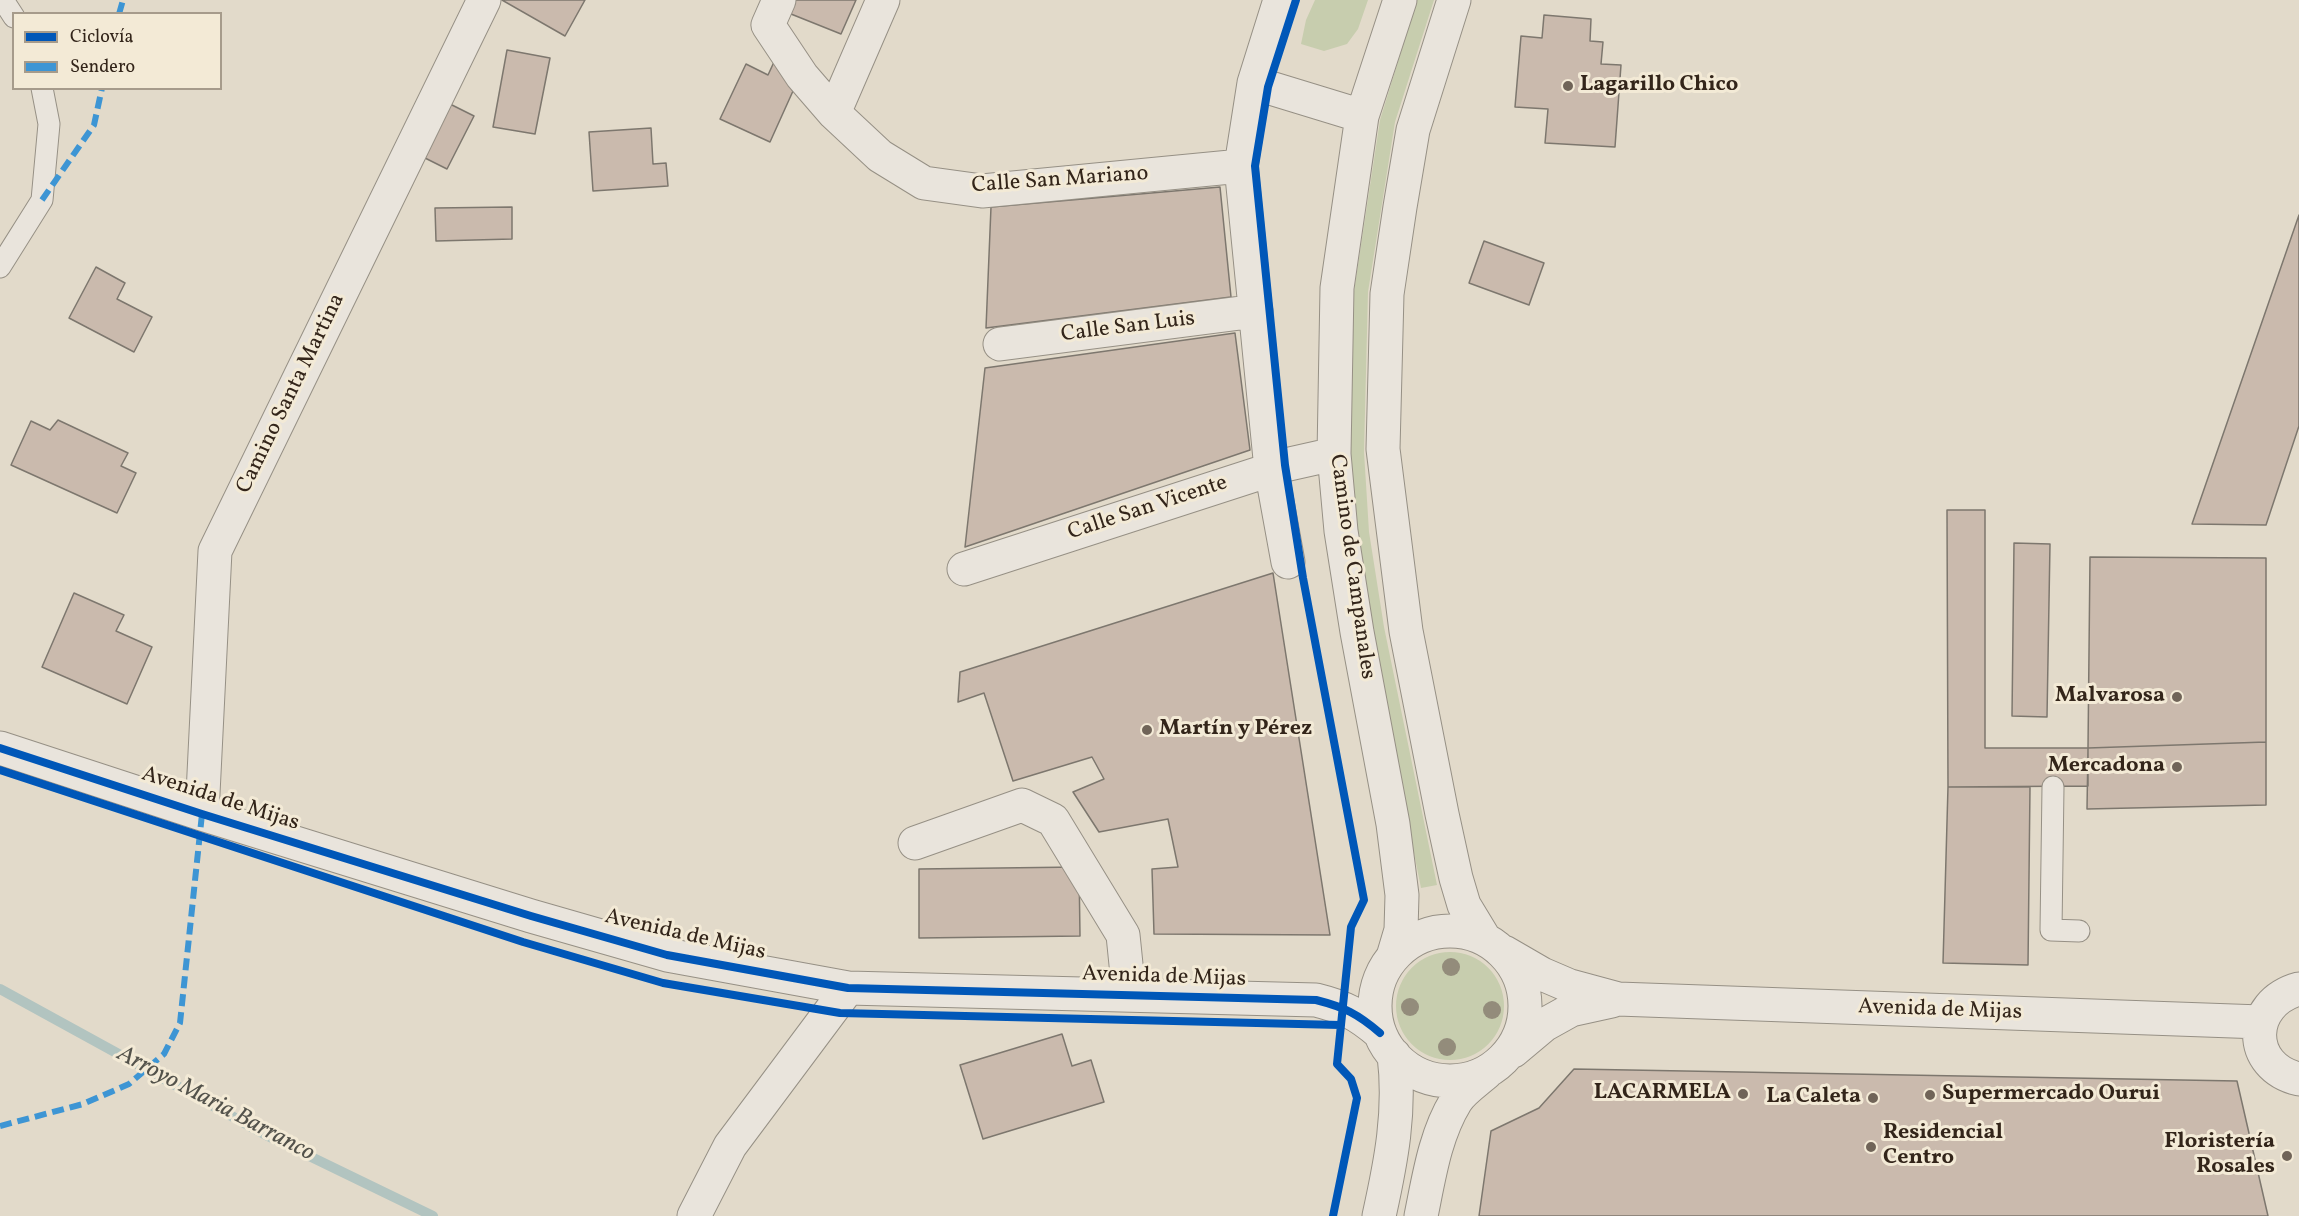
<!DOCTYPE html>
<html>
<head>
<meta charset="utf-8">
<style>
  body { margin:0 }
  #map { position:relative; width:2299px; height:1216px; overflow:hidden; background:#e2daca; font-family:Vollkorn,serif }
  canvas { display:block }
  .legend { position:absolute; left:12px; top:12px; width:210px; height:78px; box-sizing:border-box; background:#f3ead6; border:2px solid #a69b8b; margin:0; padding:8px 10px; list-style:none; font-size:18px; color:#33251a }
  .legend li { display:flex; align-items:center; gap:12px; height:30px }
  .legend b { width:30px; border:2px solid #a69b8b }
</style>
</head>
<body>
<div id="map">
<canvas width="2299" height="1216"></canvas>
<ul class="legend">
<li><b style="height:8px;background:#0057b8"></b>Ciclovía</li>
<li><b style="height:8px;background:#3d95d4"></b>Sendero</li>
</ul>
</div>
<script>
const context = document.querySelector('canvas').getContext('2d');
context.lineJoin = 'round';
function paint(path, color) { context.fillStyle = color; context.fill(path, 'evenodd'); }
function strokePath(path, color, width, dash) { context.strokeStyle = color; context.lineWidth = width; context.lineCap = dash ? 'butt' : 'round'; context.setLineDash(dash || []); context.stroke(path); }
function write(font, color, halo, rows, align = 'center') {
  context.font = font + ' Vollkorn,serif'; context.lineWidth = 6; context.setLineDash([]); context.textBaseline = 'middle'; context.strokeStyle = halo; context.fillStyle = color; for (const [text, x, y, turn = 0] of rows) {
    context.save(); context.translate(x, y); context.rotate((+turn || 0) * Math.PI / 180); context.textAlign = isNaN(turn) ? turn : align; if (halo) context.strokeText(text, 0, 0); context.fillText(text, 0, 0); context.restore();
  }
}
const green = new Path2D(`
  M1315,0H1368L1358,29L1347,44L1324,51L1301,44L1306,20Z
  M1417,0H1434L1395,122L1368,292L1364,452L1369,532L1384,627L1437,885L1421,888L1369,630L1354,535L1350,452L1354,291L1380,120Z
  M1396 1006a54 54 0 1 1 108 0a54 54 0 1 1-108 0Z`);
const stream = new Path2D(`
  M0,989L268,1136L433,1216`);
const building = new Path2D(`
  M502,0H585L565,36Z
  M790,0H856L841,34L786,12Z
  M1544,15L1591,19L1590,41L1603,42L1601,64L1621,65L1615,147L1545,143L1548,109L1515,107L1521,36L1542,38Z
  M507,50L550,58L535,134L493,127Z
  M774,62L793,91L770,142L720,119L746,64L768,75Z
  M446,102L474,116L447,169L419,155Z
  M651,128L653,164L666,163L668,186L593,191L589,132Z
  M1220,187L1231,297L986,328L991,207Z
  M512,207V239L436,241L435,208Z
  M2299,215V426L2266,525L2192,524Z
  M1484,241L1544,263L1529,305L1469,283Z
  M96,267L125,283L117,299L152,317L134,352L69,318Z
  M1235,333L1250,450L965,547L985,368Z
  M58,420L128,453L121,466L136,473L117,513L11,465L31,421L50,430Z
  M1947,510H1985V748H2088V786L1948,787Z
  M2014,543L2050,544L2047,717L2012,716Z
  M2090,557L2266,558V742L2088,748Z
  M1273,573L1330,935L1154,934L1152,869L1178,867L1168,819L1099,832L1073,792L1104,779L1092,757L1013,781L984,693L958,702L960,672Z
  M74,593L124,615L116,631L152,647L127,704L42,667Z
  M2266,742V805L2087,809L2088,748Z
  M1948,787H2030L2028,965L1943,963Z
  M1079,867L1080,936L919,938V869Z
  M1062,1034L1072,1066L1091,1060L1104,1102L983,1139L960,1065Z
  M1574,1069L2237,1081L2268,1216H1479L1491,1131L1539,1108Z`);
const lane = new Path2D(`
  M3,0L14,17
  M0,267L42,200L49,124L42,88
  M2053,787L2051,930L2079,931`);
const street = new Path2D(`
  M779,0L768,25L802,76L834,113L880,156L924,183L982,191L1241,166
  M1280,0L1254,83L1241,166L1271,469L1288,562
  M1454,0L1413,130L1400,207L1387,294L1383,449L1406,631L1442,814L1456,878L1464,905L1484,938
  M1254,83L1362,116
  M834,113L883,0
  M1000,344L1256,311
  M964,569L1285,465L1334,454
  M0,748L202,814L531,916L667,955L848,988L1316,1000C1344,1007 1358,1014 1380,1033
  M202,814L215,551L484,0
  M915,843L1022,805L1053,820L1123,935L1129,994
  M1375 1006a75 75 0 1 1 150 0a75 75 0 1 1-150 0Z
  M1504,952L1542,974L1570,986L1618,999L2261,1022
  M1393,957L1401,930L1402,895L1393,824L1357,632L1341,531L1334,454L1337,288L1362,116L1400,0
  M2299,989C2247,1003 2246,1067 2299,1079
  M1513,1051L1544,1025L1571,1010L1612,1001
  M694,1216L730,1146L848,988
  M1379,1216C1391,1162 1401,1111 1394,1055
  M1421,1216C1429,1177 1435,1135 1456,1101C1463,1090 1477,1081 1487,1072`);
const quiet = new Path2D(`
  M119,14L123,0
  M42,200L94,125L102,88
  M0,1126L83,1104L129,1084L164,1054L180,1023L202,814`);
const cycleway = new Path2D(`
  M1296,0L1268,87L1255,166L1285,465L1303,578L1364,900L1351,927L1337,1064L1351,1079L1357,1098L1333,1216
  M0,748L202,814L531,916L667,955L848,988L1316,1000C1344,1007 1358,1014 1380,1033
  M0,770L523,942L663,983L840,1013L1340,1025`);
const trees = [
  [1451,967],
  [1410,1007],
  [1492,1010],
  [1447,1047]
];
const markers = [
  [1568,86,6,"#706458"],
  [2177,697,6,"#706458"],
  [1147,730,6,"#706458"],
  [2177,767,6,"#706458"],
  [1743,1094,6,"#706458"],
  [1930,1095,6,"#706458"],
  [1873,1098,6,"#706458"],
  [1871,1147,6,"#706458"],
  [2287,1156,6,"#706458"]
];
const poiNames = [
  ["Lagarillo Chico",1580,86,"left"],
  ["Malvarosa",2165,697],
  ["Martín y Pérez",1159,730,"left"],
  ["Mercadona",2165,767],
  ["LACARMELA",1731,1094],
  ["Supermercado Ourui",1942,1095,"left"],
  ["La Caleta",1861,1098],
  ["Residencial",1883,1134,"left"],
  ["Centro",1883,1159,"left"],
  ["Floristería",2275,1143],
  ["Rosales",2275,1168]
];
const streetNames = [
  ["Calle San Mariano",1060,181,-4],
  ["Calle San Luis",1128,328,-7],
  ["Camino Santa Martina",292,394,-64],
  ["Calle San Vicente",1148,509,-18],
  ["Camino de Campanales",1351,567,82],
  ["Avenida de Mijas",220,800,18],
  ["Avenida de Mijas",685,936,13],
  ["Avenida de Mijas",1164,978,2],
  ["Avenida de Mijas",1940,1011,2]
];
const waterNames = [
  ["Arroyo Maria Barranco",215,1105,28]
];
paint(green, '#c7cdae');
strokePath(stream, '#b2c4c0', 10);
paint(building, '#cabaad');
strokePath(building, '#7d776e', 1.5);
strokePath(lane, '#969085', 23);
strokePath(street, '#969085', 35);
strokePath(lane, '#e9e4dc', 21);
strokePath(street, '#e9e4dc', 33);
strokePath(quiet, '#3d95d4', 6, [12, 6]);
strokePath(cycleway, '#0057b8', 8);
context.fillStyle = '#938c7b';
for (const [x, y] of trees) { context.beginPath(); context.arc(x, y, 9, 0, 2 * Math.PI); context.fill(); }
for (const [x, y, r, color] of markers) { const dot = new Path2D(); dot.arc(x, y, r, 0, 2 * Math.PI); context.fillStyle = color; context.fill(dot); strokePath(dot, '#f3ead6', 2); }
write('bold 22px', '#33251a', '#f3ead6', poiNames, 'right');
write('22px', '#33251a', '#f3ead6', streetNames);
write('italic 24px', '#53524b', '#f3ead6', waterNames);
</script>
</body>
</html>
